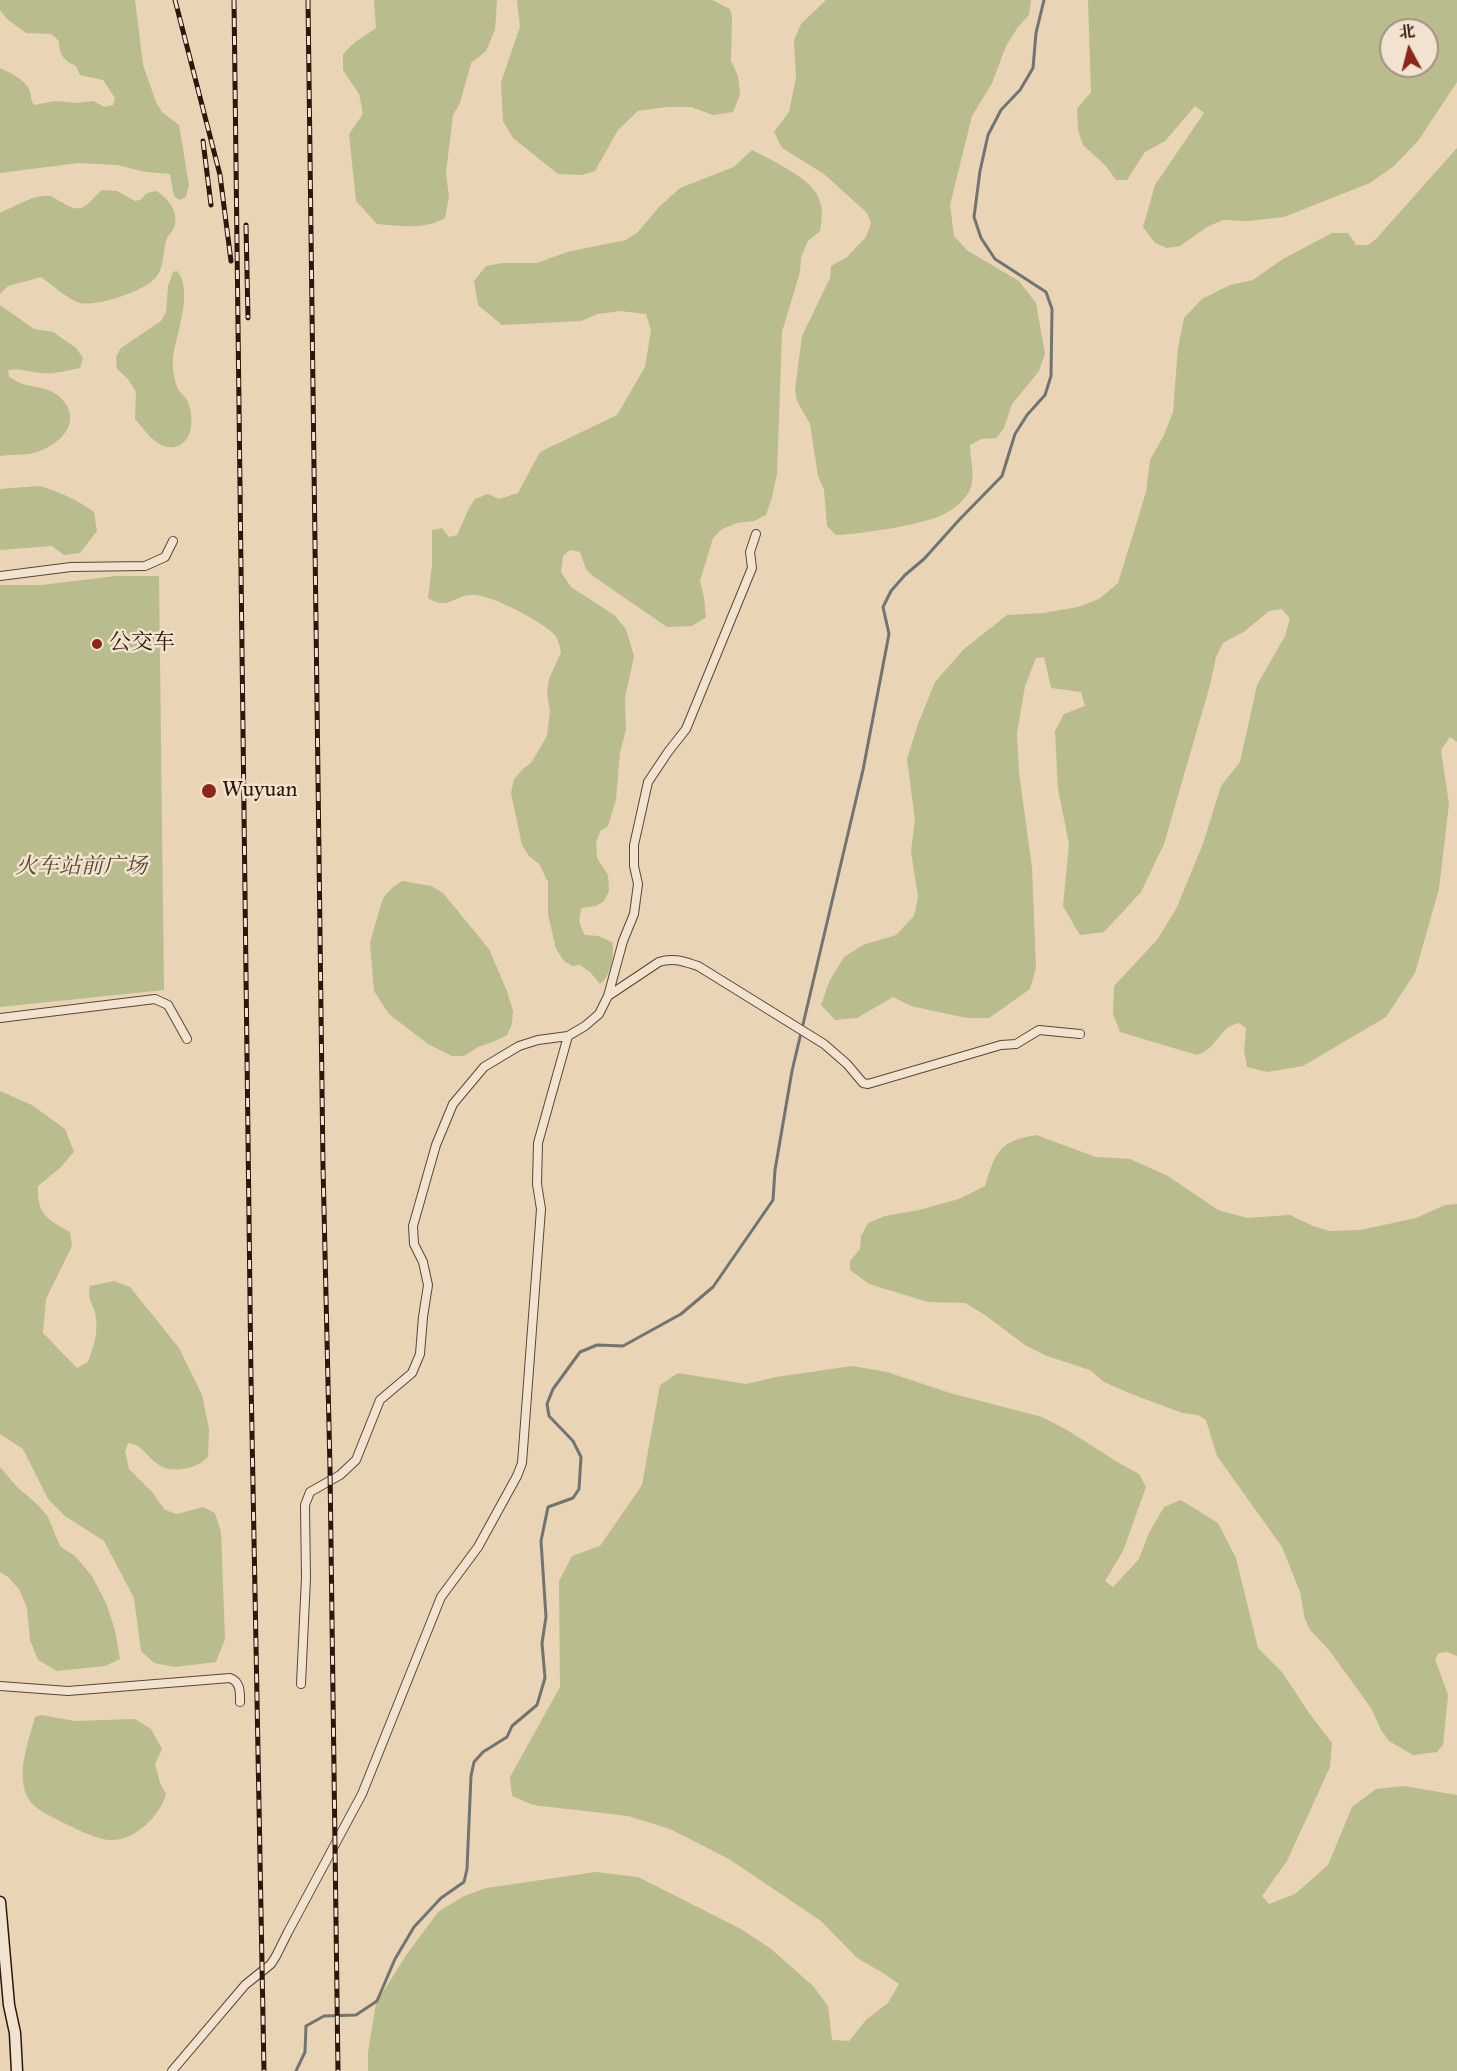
<!DOCTYPE html>
<html>
<head>
<meta charset="utf-8">
<style>
  body { margin:0 }
  #map { position:relative; width:1457px; height:2071px; overflow:hidden; background:#e9d4b5; font-family:"IM FELL Great Primer","Noto Serif SC",serif }
  canvas { display:block }
  .north { position:absolute; left:1379px; top:18px; width:60px; height:60px; box-sizing:border-box; background:#f1e3cf; border:2px solid #a39181; border-radius:50%; rotate:353deg; font-size:16px; font-weight:700; line-height:24px; text-align:center; color:#2f150b }
  .north::after { content:''; display:block; margin:auto; width:21px; height:27px; background:#8f2418; clip-path:polygon(50% 0,100% 100%,50% 72%,0 100%) }
</style>
</head>
<body>
<div id="map">
<canvas width="1457" height="2071"></canvas>
<div class="north">北</div>
</div>
<script>
const context = document.querySelector('canvas').getContext('2d');
context.lineJoin = 'round';
function paint(path, color) { context.fillStyle = color; context.fill(path, 'evenodd'); }
function strokePath(path, color, width, dash) { context.strokeStyle = color; context.lineWidth = width; context.lineCap = dash ? 'butt' : 'round'; context.setLineDash(dash || []); context.stroke(path); }
function write(font, color, halo, rows, align = 'center') {
  context.font = font + ' "IM FELL Great Primer","Noto Serif SC",serif'; context.lineWidth = 5; context.setLineDash([]); context.textBaseline = 'middle'; context.strokeStyle = halo; context.fillStyle = color; for (const [text, x, y, turn = 0] of rows) {
    context.save(); context.translate(x, y); context.rotate((+turn || 0) * Math.PI / 180); context.textAlign = isNaN(turn) ? turn : align; if (halo) context.strokeText(text, 0, 0); context.fillText(text, 0, 0); context.restore();
  }
}
const green = new Path2D(`
  M0,0H135L143,65L156,102L162,112L179,125L189,185L186,197L179,200L174,196L170,174L146,172L117,165L78,163L0,173V68C10,73 27,80 30,92C32,98 30,100 34,105L55,101L77,103L93,101L105,107L113,105L115,98L103,80L80,75L76,66C64,61 59,55 59,41L51,34L26,33L7,19L0,10Z
  M374,0H497L495,30L486,51L471,63L460,103L453,115L446,173L449,197L445,218C424,230 401,226 377,224L356,201L349,134L363,114L359,94L343,70V54L354,43L376,28Z
  M517,0H712L730,9L732,18L731,61L738,76L740,95L733,112L713,115L691,107H666L638,111L618,130L595,171L581,175L558,174L513,138L503,121L501,82L520,27Z
  M826,0H1031L1029,15L1018,27L1006,46L992,83L972,116L950,205L954,236L968,251L1019,281L1036,303L1045,354L1039,371L1012,404L1004,428L996,438L981,439L970,445C970,457 974,471 972,482C971,495 956,508 946,513C925,525 860,534 836,535L827,526L824,490L818,476L810,424L797,401L795,390L802,336L830,278L831,266L847,257L866,237L871,223L867,213L824,174L782,148L774,132L789,112L796,78L794,40L801,24Z
  M1088,0H1457V82L1418,141L1394,166L1370,183L1284,217L1247,221L1223,220L1207,227L1180,246L1167,248L1155,243L1143,227L1155,185L1204,113L1195,106L1165,141L1145,152L1127,180H1116L1106,166L1083,145L1078,130L1077,109L1091,92ZM1391,30H1427V66H1391Z
  M1457,148V742L1450,737L1441,750L1449,804L1439,889L1415,973L1386,1017L1303,1066L1267,1072L1247,1067L1244,1051L1246,1028L1239,1023C1235,1024 1229,1026 1226,1029C1216,1039 1212,1050 1197,1055L1120,1032L1113,1014L1114,986L1157,940L1176,909L1203,844L1221,786L1240,762L1257,685L1285,636L1290,619L1282,609L1269,611L1245,631L1223,643L1216,657L1210,685L1164,844L1141,892L1104,932L1080,935L1063,906L1069,844L1058,789L1055,731L1064,714L1085,706L1081,692L1051,688L1044,657L1036,658L1025,686L1017,733L1019,772L1032,868L1036,968L1030,989L989,1018H966L911,1006L893,997L857,1018L835,1020L821,1005L829,982L844,957L863,945L896,935L914,916L918,897L911,851L915,820L907,759L918,724L935,682L964,649L1007,615L1043,613L1078,607L1099,599L1118,583L1146,492L1150,460L1164,435L1173,412L1178,348L1184,318L1202,299L1230,285L1253,280L1283,259L1332,233H1348L1356,245H1368L1376,239Z
  M752,150C771,160 806,176 816,193C824,205 822,219 820,231L808,241L801,257L800,272L782,332L777,474L772,497L766,515L754,521L737,523L722,529L713,538L700,581L704,597L706,617L692,626L667,627L593,576L586,569L580,552L570,550L563,556L561,572L571,587L614,615L626,629L634,656L625,698L626,730L620,752L616,800L608,826L600,831L596,843L597,858L608,875L609,891L604,901L596,906L582,908C578,918 579,925 585,935L598,936L612,942C615,954 611,976 600,984L590,972L580,965L572,966L564,961L556,949L548,914V882L539,864L529,856L522,845L511,793L514,779L523,769L531,763L547,736L550,711L547,693L549,679L561,652C560,647 558,639 555,635C543,622 493,596 476,595C454,593 450,612 428,598L432,565V530L442,528L449,537L457,535L469,508L475,499L488,494L499,499L518,493L540,452L617,415L645,367L651,330L646,314L620,311L598,314L581,321L502,325L478,305L474,281L486,266L503,263H537L567,252L626,240L638,232L659,207L680,188L734,167Z
  M102,190L117,191L135,201L140,200L147,193L156,191C167,197 178,210 175,225C174,230 168,235 166,241C163,253 164,266 157,276C147,291 96,307 80,303C69,300 51,284 41,277L8,286L0,294V213C14,207 34,194 50,196C54,197 59,201 63,203C84,216 87,203 102,190Z
  M177,271C194,290 176,335 173,357C172,367 174,380 178,389C180,393 185,396 187,400C194,415 195,443 174,447C157,450 145,430 135,419L136,392L128,379L117,369L116,357L121,348L161,321L166,312L168,286L173,272Z
  M0,305L34,329L53,332L76,348L83,358L80,368C68,370 54,375 42,373C30,372 21,368 8,370L9,377C15,380 20,384 26,385C39,388 49,388 60,397C84,421 61,444 37,452C26,456 11,454 0,456Z
  M39,486C60,492 76,499 94,512L97,531L80,553L64,555L52,546L0,550V489Z
  M116,576H159L164,990L0,1007V585H41Z
  M402,881L431,886L443,893L489,949L507,991L513,1011L512,1024L507,1035L493,1042L478,1047L464,1056H452L428,1044L389,1014L374,991L370,942L383,898L393,887Z
  M0,1091L32,1105L65,1129L74,1152L60,1168L38,1186C37,1215 47,1219 70,1232L72,1246L46,1299L43,1333L77,1368L88,1362C93,1348 98,1334 96,1319C95,1304 87,1303 90,1286L114,1281L130,1287L179,1348L202,1395L209,1429L208,1457C199,1465 194,1467 182,1469C151,1474 148,1444 128,1443L125,1451L129,1469L152,1492L165,1510L177,1514L203,1507L215,1513L221,1532L225,1639L216,1662L175,1667L154,1663L141,1651L134,1598L104,1541L65,1516L48,1499L23,1449L0,1434Z
  M1036,1135L1096,1157L1130,1159L1168,1176L1218,1210L1247,1218L1290,1215L1313,1226L1329,1231L1360,1230L1416,1218L1445,1205L1457,1204V1656L1447,1652L1439,1653L1435,1659L1448,1695L1443,1745L1437,1752L1413,1755L1389,1741L1381,1730L1371,1708L1329,1650L1310,1630L1305,1619L1300,1592L1282,1547L1217,1456L1206,1420L1198,1415L1182,1413L1129,1393L1104,1382L1090,1370L1047,1356L1025,1345L985,1315L965,1303L928,1302L869,1284L850,1270V1261L860,1249L861,1236L868,1223L885,1216L919,1210L959,1199L985,1186C995,1153 999,1141 1036,1135Z
  M852,1366L887,1372L950,1393L1042,1417L1067,1430L1119,1463L1139,1474L1146,1487L1123,1551L1105,1581L1113,1587L1139,1559L1149,1533L1164,1507L1181,1500L1218,1523L1236,1558L1258,1648L1282,1672L1309,1713L1332,1743L1330,1767L1287,1861L1262,1896L1269,1904L1295,1894L1328,1865L1352,1807L1376,1789L1404,1786L1457,1795V2071H368V2052L376,2003L407,1954L438,1912L464,1896L486,1888L596,1872L638,1877L741,1929L770,1948L813,1986L828,2006L832,2040L849,2041L866,2020L888,2003L899,1984L883,1973L857,1958L821,1921L729,1859L670,1829L628,1816L533,1805L512,1796L510,1777L560,1687L559,1581L572,1556L600,1546L642,1485L660,1385L678,1373L746,1384L776,1377Z
  M0,1467L16,1486L39,1506L48,1517L60,1546L75,1556L92,1576L106,1603L115,1630L120,1659L105,1666L57,1671L38,1660L30,1640L27,1608L19,1589L8,1577L0,1572Z
  M41,1715L75,1721L135,1719L151,1729L162,1749L155,1764L160,1783L166,1794C160,1816 134,1842 109,1840C95,1839 70,1826 58,1820C45,1813 32,1808 26,1794C17,1770 29,1740 35,1717Z`);
const stream = new Path2D(`
  M296,2071L305,2052L306,2026L324,2016L356,2015L377,2001L395,1959L414,1927L441,1898L464,1882L467,1869L471,1776L474,1762L483,1752L507,1737L512,1726L537,1705L545,1678L542,1643L546,1617L541,1541L548,1507L573,1498L579,1489L581,1457L573,1441L549,1416L547,1404L553,1389L580,1352L597,1345L623,1346L681,1314L713,1287L773,1200L775,1170L792,1071L863,770L889,634L883,607L891,591L905,575L924,559L959,520L1002,476L1015,434L1027,415L1045,395L1051,376L1052,309L1046,292L995,259L981,238L974,217L980,171L988,135L1001,110L1020,90L1033,68L1036,33L1044,0`);
const street = new Path2D(`
  M0,576L71,567L145,566L165,557L173,541
  M608,996L623,941L634,914L638,884L634,866V845L648,782L668,752L686,729L752,568L750,552L756,534
  M0,1018L155,999L168,1005L187,1039
  M301,1684L306,1578L305,1505L310,1492L340,1475L356,1460L380,1400L412,1373L420,1354L423,1317L428,1285L423,1262L414,1244L413,1226L436,1145L453,1104L484,1067L519,1046L538,1040L568,1036L585,1026L599,1014L608,996L659,962C673,957 685,962 698,966L824,1044L847,1064L863,1083L868,1084L1001,1045L1016,1044L1039,1030L1080,1034
  M0,1686L68,1691L230,1678C241,1682 240,1693 240,1702
  M172,2071L245,1985L271,1964L276,1956L288,1932L362,1794L441,1597L478,1547L517,1476L522,1463L541,1209L537,1184L538,1143L568,1036`);
const secondary = new Path2D(`
  M0,1902L9,2005L15,2033L17,2071`);
const rail = new Path2D(`
  M175,0L220,175L231,261
  M234,0L251,1379L264,2071
  M308,0L323,1166L330,1469L338,2071
  M203,141L211,205
  M246,225L248,318`);
const markers = [
  [97,644,6,"#8f2418"],
  [209,791,8,"#8f2418"]
];
const poiNames = [
  ["公交车",109,644],
  ["Wuyuan",222,791]
];
const parkNames = [
  ["火车站前广场",81,868]
];
paint(green, '#b9bc8c');
strokePath(stream, '#707573', 3);
strokePath(street, '#5e4536', 10);
strokePath(secondary, '#2f150b', 13);
strokePath(street, '#f1e3cf', 8);
strokePath(secondary, '#f1e3cf', 10);
strokePath(rail, '#2f150b', 5);
strokePath(rail, '#f1e3cf', 3, [9]);
for (const [x, y, r, color] of markers) { const dot = new Path2D(); dot.arc(x, y, r, 0, 2 * Math.PI); context.fillStyle = color; context.fill(dot); strokePath(dot, '#f1e3cf', 2); }
write('22px', '#2f150b', '#f1e3cf', poiNames, 'left');
write('italic 22px', '#584732', '#f1e3cf', parkNames);
</script>
</body>
</html>
